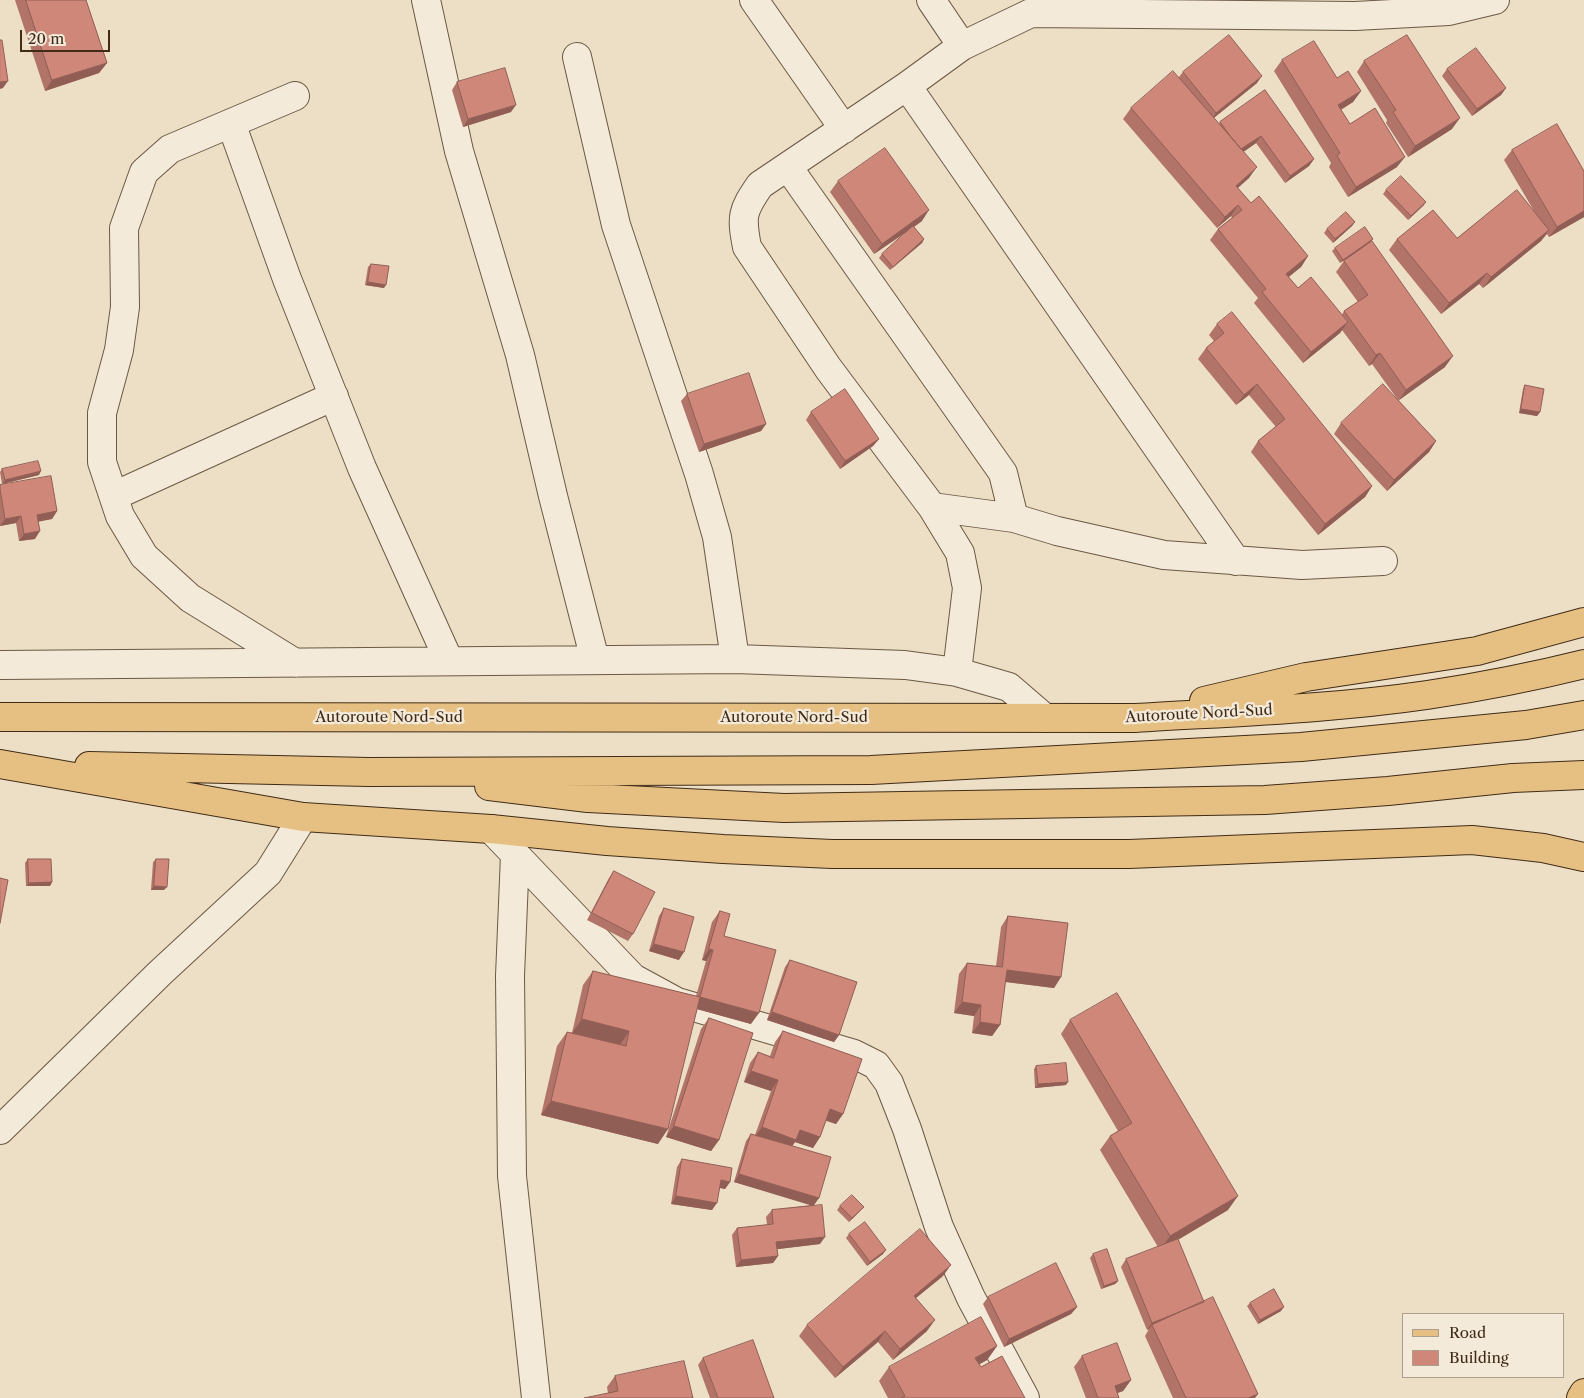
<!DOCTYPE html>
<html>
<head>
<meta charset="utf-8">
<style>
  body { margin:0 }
  #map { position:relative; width:1584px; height:1398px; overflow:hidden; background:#ecdfc6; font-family:"Libre Caslon Text",serif }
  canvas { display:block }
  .legend { position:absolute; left:1402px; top:1313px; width:162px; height:65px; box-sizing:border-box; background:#f3eada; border:1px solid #ac9e8c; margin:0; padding:6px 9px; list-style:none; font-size:15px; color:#412b17 }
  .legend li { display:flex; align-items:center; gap:10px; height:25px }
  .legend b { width:25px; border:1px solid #ac9e8c }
  .scale { position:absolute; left:20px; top:30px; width:90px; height:22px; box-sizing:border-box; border:2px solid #412b17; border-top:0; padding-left:6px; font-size:15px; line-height:18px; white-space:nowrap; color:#412b17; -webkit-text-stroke:4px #f3eada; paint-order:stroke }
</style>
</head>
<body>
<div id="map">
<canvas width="1584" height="1398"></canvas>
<ul class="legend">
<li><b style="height:6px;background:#e6c083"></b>Road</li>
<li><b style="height:14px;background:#cf877a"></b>Building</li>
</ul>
<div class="scale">20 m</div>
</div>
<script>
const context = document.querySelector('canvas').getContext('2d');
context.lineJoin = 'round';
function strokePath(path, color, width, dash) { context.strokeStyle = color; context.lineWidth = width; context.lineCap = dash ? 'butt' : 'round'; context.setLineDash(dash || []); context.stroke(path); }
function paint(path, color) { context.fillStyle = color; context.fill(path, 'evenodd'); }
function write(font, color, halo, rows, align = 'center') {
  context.font = font + ' "Libre Caslon Text",serif'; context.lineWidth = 4.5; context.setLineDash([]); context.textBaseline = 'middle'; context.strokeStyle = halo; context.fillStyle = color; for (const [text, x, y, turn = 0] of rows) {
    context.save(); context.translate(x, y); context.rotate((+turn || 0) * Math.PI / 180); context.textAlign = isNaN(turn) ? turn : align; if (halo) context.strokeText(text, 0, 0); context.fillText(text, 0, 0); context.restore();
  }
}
const minor = new Path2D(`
  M426,0L459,151L520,355L553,496L595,660
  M754,0L844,129
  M931,0L962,46
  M577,57L616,225L699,474L717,537L735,659
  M907,86L1236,561
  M295,96L170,149L144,172L124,228L125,307L119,350L102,413V462L120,516L144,556L190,598L295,663
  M231,123L287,279L362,468L449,661
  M788,167L1003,473L1014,518
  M114,496L334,396
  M932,507L1014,518L1057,531L1164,555L1302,565L1383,561
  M0,665L735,659L905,665L957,672L1009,687L1045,718
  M957,672L967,588L960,553L932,507L828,368L747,247C741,216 742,211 760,185L907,86L962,46L1031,13L1355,16L1449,11L1495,0
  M491,829L633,978L677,1002L854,1054L876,1065L889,1083L907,1129L939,1227L971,1298L1025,1398
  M515,855L510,976L512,1176L536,1398
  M0,1130L160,973L268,873L303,817`);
const major = new Path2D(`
  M1581,1398L1584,1393`);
const highway = new Path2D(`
  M1204,701L1306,677L1477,651L1584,622
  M0,717L1135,718C1232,712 1331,709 1427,695C1480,687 1532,677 1584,664
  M0,764L303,817L491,829L607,841L723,849L832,854H1129L1472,840L1543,848L1584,857
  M89,766L369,772L871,770L1301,747L1526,725L1584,715
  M489,786L588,798L784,808L1265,800L1388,791L1513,778L1584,775`);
const wall = new Path2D(`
  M15,0H86L107,63L99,73L45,91Z
  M1282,60L1337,78L1361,91L1353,102L1341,110L1350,124L1397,167L1348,197L1329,167L1331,163L1274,71Z
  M1364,61L1452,129L1408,157L1386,123L1387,120L1357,72Z
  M1447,69L1506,88L1501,95L1472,116L1442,76Z
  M1183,72L1257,83L1214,118L1219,124L1220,122L1265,90L1314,159L1309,166L1285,183L1256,143L1243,152L1249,178L1238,188L1251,203L1308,256L1301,267L1288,277L1298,288L1342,315L1344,311L1358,302L1336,272L1344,261L1356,253L1340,263L1332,251L1335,248L1373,239L1371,242L1445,367L1398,400L1436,441L1429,452L1387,491L1334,434L1341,423L1398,400L1372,364L1369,366L1342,330L1340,333L1303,363L1254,303L1258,298L1210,240L1218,229L1232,218L1231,216L1217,228L1123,119L1131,108L1179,77Z
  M457,82L511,112L463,127L452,90Z
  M1512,150L1584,171V217L1549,237L1547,234L1541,241L1483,288L1479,284L1441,314L1389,250L1397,239L1457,238L1534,211L1504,160Z
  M838,181L922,221L914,227L924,239L922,243L890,270L879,258L882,254L908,231L874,254L830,192Z
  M1386,190L1424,205L1408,220L1383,194Z
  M1355,222L1352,226L1333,243L1324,233L1327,229Z
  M371,264L384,288L365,285L368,267Z
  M1217,324L1372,486L1365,497L1318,535L1251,452L1258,441L1276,427L1249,395L1236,405L1198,359L1206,348L1214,341L1209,335Z
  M1525,385L1540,412L1537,416L1519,413L1523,389Z
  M687,394L766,424L761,431L699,452L681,401Z
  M811,412L879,439L873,446L840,469L806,420Z
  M2,469L39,475L2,484L0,472Z
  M0,485L57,511L52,519L38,521L35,539L19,541L16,523L0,526Z
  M28,859L52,882L50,886H26L25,863Z
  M156,859L164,890H151L153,862Z
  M614,871L633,934L628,941L587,920L609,878Z
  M664,908L679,960L649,951L659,916Z
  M720,911L724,936L751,1024L697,1009L658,1144L541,1115L557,1046L567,1032L572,1033L583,985L593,971L696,996L706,961L702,960L712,922Z
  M1008,916L1061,977L1054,988L1005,982L1000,1025L992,1036L972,1033L974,1016L954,1013L959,974L967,963L996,966L1001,927Z
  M790,960L839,1035L834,1042L767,1020L785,967Z
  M709,1018L719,1140L711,1151L666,1137L701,1029Z
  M1070,1020L1228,1210L1178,1240L1204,1302L1255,1398H1173L1145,1336L1149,1329L1147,1330L1121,1267L1126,1259L1158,1247L1100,1150L1110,1136L1118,1131L1061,1034Z
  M783,1031L843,1114L836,1124L826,1121L820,1137L813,1148L795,1142L792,1146L819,1198L814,1205L820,1244L777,1249L778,1256L773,1263L736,1267L732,1235L737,1228L767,1225L766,1217L772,1210L813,1205L734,1182L746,1141L751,1134L755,1135L771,1091L744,1082L750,1063L758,1052L770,1056L775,1042Z
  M1036,1066L1066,1085L1035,1088L1034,1069Z
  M682,1159L730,1182L725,1189L720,1188L712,1210L671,1204L677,1167Z
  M840,1206L864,1207L849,1222L837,1210Z
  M849,1234L883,1254L867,1266L846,1238Z
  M1093,1254L1118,1281L1115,1284L1101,1289L1090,1258Z
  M943,1276L916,1298L927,1331L893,1360L878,1342L835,1378L799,1336L807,1325Z
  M988,1297L1077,1307L1071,1314L1004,1347L983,1304Z
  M1250,1303L1281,1311L1258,1324L1247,1306Z
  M997,1346L987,1360L979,1364L981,1367L1025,1398H888L879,1381L889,1367Z
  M1082,1356L1131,1380L1123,1391L1117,1393L1119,1398H1086L1074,1367Z
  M703,1358L774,1398H710L698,1365Z
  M615,1376L693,1398L608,1393L607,1387Z`);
const shadedWall = new Path2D(`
  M107,63L99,73L45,91L52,80Z
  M1262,76L1257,83L1211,120L1216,113Z
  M8,81L3,88L0,89V82Z
  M1506,88L1501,95L1472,116L1477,109Z
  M1361,91L1353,102L1330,116L1338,105Z
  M516,105L511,112L463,127L468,119Z
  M1460,118L1452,129L1408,157L1415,146Z
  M1261,136L1256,143L1235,158L1240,150Z
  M1405,157L1397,167L1348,197L1356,187Z
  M1314,159L1309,166L1285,183L1290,176Z
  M1257,167L1249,178L1228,196L1236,186Z
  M1426,202L1424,205L1408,220L1411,216Z
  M1238,205L1231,216L1217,228L1225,217Z
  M929,210L922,221L874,254L882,244Z
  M1584,211V217L1549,237L1557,227Z
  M1355,222L1352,226L1333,243L1335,239Z
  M1549,230L1541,241L1483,288L1491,277Z
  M924,239L922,243L890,270L893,267Z
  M1373,239L1370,243L1340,263L1343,260Z
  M1308,256L1301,267L1279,285L1286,274Z
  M1487,273L1479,284L1441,314L1449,303Z
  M368,282L386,285L384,288L365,285Z
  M1348,322L1340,333L1303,363L1311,352Z
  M1380,353L1372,364L1369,366L1376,355Z
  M1453,356L1445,367L1398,401L1406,390Z
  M1257,384L1249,395L1236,405L1244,395Z
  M1521,409L1540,412L1537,416L1519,413Z
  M766,424L761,431L699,452L704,444Z
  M879,439L873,446L840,469L845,461Z
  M1436,441L1429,452L1387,491L1394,480Z
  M41,471L39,475L2,484L5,480Z
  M1372,486L1365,497L1318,535L1325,524Z
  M57,511L52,519L32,523L37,515Z
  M21,516L16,523L0,526L5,519Z
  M40,531L35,539L19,541L24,534Z
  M52,882L50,886H26L29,883Z
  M154,886L167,887L164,890H151Z
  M654,944L684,952L679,960L649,951Z
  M709,949L713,950L706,961L702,960Z
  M1007,970L1061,977L1054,988L999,981Z
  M700,997L759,1013L751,1024L693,1008Z
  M962,1002L981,1005L974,1016L954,1013Z
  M772,1012L839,1035L834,1042L767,1020Z
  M582,1019L629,1031L620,1045L572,1033Z
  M980,1022L1000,1025L992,1036L972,1033Z
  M751,1071L778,1080L771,1091L744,1082Z
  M1068,1082L1066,1085L1035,1088L1038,1084Z
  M551,1101L668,1129L658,1144L541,1115Z
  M830,1109L843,1114L836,1124L823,1119Z
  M674,1126L719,1140L711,1151L666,1137Z
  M762,1127L800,1130L820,1137L813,1148L795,1142L789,1151L754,1138Z
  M739,1174L819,1198L813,1206L734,1182Z
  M721,1180L730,1182L725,1189L716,1187Z
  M676,1196L717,1203L712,1210L671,1204Z
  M1238,1196L1228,1210L1160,1250L1170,1236Z
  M864,1207L849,1222L852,1218Z
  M825,1237L820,1244L771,1250L776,1242Z
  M886,1250L883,1254L867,1266L870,1262Z
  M778,1256L773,1263L736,1267L741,1260Z
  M951,1265L943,1276L906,1306L914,1296Z
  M1118,1281L1115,1284L1101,1289L1104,1286Z
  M1204,1302L1152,1325L1149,1329L1147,1330L1152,1323Z
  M1077,1307L1071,1314L1004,1347L1009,1339Z
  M1284,1307L1281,1311L1258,1324L1260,1320Z
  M935,1320L927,1331L893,1360L900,1349Z
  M885,1331L878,1342L835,1378L843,1367Z
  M997,1346L987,1360L966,1372L975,1358Z
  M1131,1380L1123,1391L1107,1397L1115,1386Z
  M1258,1394L1255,1398H1248Z`);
const building = new Path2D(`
  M26,0H86L107,63L52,80Z
  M1229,35L1262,76L1216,113L1183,72Z
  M1407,35L1460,118L1415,146L1393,112L1396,110L1364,61Z
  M0,40H2L8,81L0,82Z
  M1314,41L1337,78L1348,71L1361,91L1338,105L1350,124L1375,108L1405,157L1356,187L1337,156L1340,153L1282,60Z
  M1476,48L1506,88L1477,109L1447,69Z
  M505,68L516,105L468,119L457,82Z
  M1173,71L1257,167L1236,186L1251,203L1259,196L1308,256L1286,274L1298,288L1311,277L1348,322L1311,352L1262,292L1266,289L1218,229L1242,210L1238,205L1225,217L1131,108Z
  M1265,90L1314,159L1290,176L1261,136L1241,149L1231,137L1220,122Z
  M1557,124L1584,171V211L1557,227L1512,150Z
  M885,148L929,210L882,244L838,181Z
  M1401,176L1426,202L1411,216L1386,190Z
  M1517,190L1549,230L1491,277L1487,273L1449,303L1397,239L1433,210L1457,238Z
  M1346,212L1355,222L1335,239L1327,229Z
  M913,226L924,239L893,267L882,254Z
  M1365,227L1373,239L1343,260L1335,248Z
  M1372,241L1453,356L1406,390L1380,353L1376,355L1344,311L1368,295L1344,261Z
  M371,264L389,266L386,285L368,282Z
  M1232,312L1372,486L1325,524L1258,441L1285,419L1257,384L1244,395L1206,348L1224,333L1217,324Z
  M749,373L766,424L704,444L687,394Z
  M1383,384L1436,441L1394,480L1341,423Z
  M1525,385L1544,389L1540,412L1521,409Z
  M845,389L879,439L845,461L811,412Z
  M38,461L41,471L5,480L2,469Z
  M51,476L57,511L37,515L40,531L24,534L21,516L5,519L0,489V485Z
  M28,859H51L52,882L29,883Z
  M156,859H169L167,887L154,886Z
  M614,871L655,892L633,934L592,913Z
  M0,878L8,880L0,923Z
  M664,908L694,917L684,952L654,944Z
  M720,911L730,914L724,936L776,950L759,1013L700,997L713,950L709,949Z
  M1008,916L1068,923L1061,977L1007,970L1000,1025L980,1022L981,1005L962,1002L967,963L1002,967Z
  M790,960L857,982L839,1035L772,1012Z
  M593,971L700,997L668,1129L551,1101L567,1032L626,1046L629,1031L582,1019Z
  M1117,993L1238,1196L1170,1236L1110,1136L1132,1123L1070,1020Z
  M709,1018L753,1033L719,1140L674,1126Z
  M783,1031L862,1059L843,1114L830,1109L820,1137L800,1130L796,1140L762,1127L778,1080L751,1071L758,1052L773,1058Z
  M1066,1063L1068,1082L1038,1084L1036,1066Z
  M751,1134L831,1157L819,1198L739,1174Z
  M682,1159L732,1168L730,1182L721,1180L717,1203L676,1196Z
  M852,1195L864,1207L852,1218L840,1206Z
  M822,1205L825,1237L776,1242L778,1256L741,1260L737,1228L773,1224L772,1210Z
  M865,1222L886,1250L870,1262L849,1234Z
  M920,1229L951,1265L914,1296L935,1320L900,1349L885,1331L843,1367L807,1325Z
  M1178,1239L1204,1302L1152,1323L1126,1259Z
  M1107,1249L1118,1281L1104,1286L1093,1254Z
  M1056,1263L1077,1307L1009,1339L988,1297Z
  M1274,1289L1284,1307L1260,1320L1250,1303Z
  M1213,1297L1258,1394L1248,1398H1186L1152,1325Z
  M981,1317L997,1346L975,1358L981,1367L1002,1356L1025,1398H901L905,1396L889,1367Z
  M753,1340L774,1398H718L703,1358Z
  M1117,1343L1131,1380L1115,1386L1119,1398H1098L1082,1356Z
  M684,1361L693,1398H584L618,1391L615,1376Z`);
const streetNames = [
  ["Autoroute Nord-Sud",1199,714,-3],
  ["Autoroute Nord-Sud",389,718],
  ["Autoroute Nord-Sud",794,718]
];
strokePath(minor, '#6c5843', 30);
strokePath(major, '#412b17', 30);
strokePath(highway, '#412b17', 30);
strokePath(minor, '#f3eada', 28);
strokePath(major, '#e6c083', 28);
strokePath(highway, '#e6c083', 28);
paint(wall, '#b27469');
paint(shadedWall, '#915e55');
paint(building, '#cf877a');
strokePath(building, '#915e55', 1);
write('15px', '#412b17', '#f3eada', streetNames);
</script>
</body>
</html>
